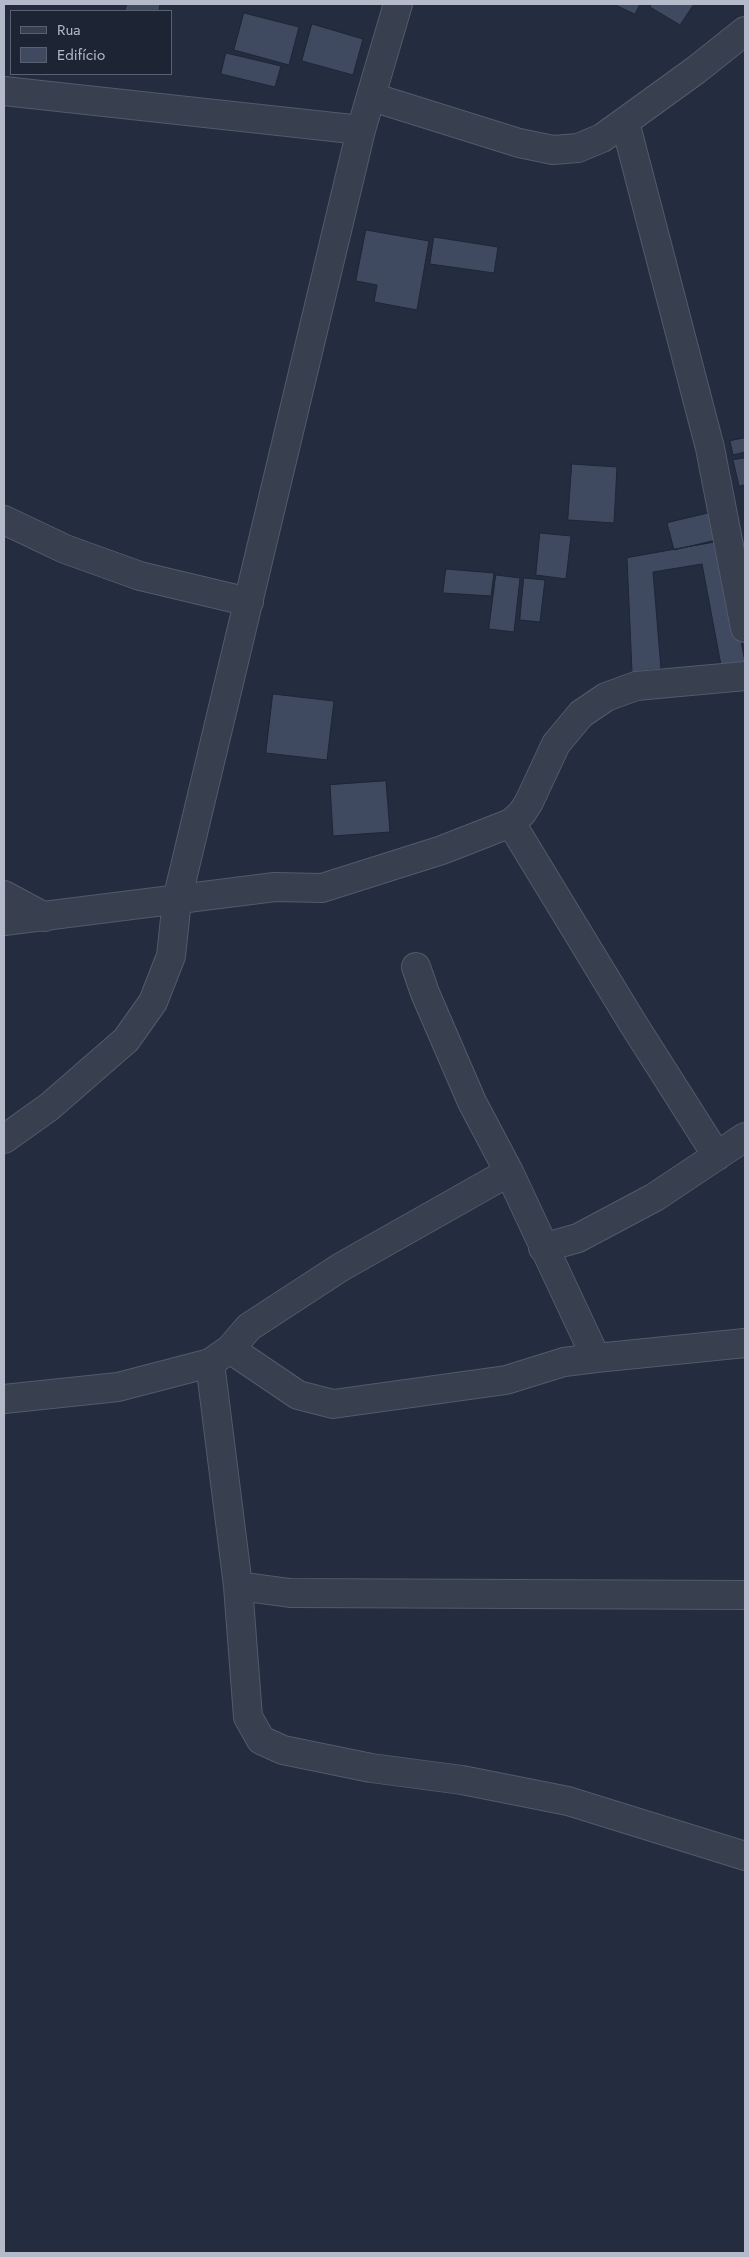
<!DOCTYPE html>
<html>
<head>
<meta charset="utf-8">
<style>
  body { margin:0 }
  #map { position:relative; width:749px; height:2257px; overflow:hidden; background:#242c40; font-family:Jost,sans-serif }
  canvas { display:block }
  .frame { position:absolute; inset:0; border:5px solid #b4baca; pointer-events:none }
  .legend { position:absolute; left:10px; top:10px; width:162px; height:65px; box-sizing:border-box; background:#1d2434; border:1px solid #596070; margin:0; padding:6px 9px; list-style:none; font-size:15px; color:#b4baca }
  .legend li { display:flex; align-items:center; gap:10px; height:25px }
  .legend b { width:25px; border:1px solid #596070 }
</style>
</head>
<body>
<div id="map">
<canvas width="749" height="2257"></canvas>
<div class="frame"></div>
<ul class="legend">
<li><b style="height:6px;background:#383f4f"></b>Rua</li>
<li><b style="height:14px;background:#3f4960"></b>Edifício</li>
</ul>
</div>
<script>
const context = document.querySelector('canvas').getContext('2d');
context.lineJoin = 'round';
function paint(path, color) { context.fillStyle = color; context.fill(path, 'evenodd'); }
function strokePath(path, color, width, dash) { context.strokeStyle = color; context.lineWidth = width; context.lineCap = dash ? 'butt' : 'round'; context.setLineDash(dash || []); context.stroke(path); }
const building = new Path2D(`
  M127,4H160L159,11H125Z
  M614,4H640L635,14Z
  M652,4H694L680,25L650,7Z
  M244,13L299,27L289,65L234,50Z
  M312,24L363,39L353,75L302,61Z
  M226,53L281,66L275,87L221,74Z
  M366,230L429,241L417,310L374,302L377,285L356,281Z
  M434,237L498,247L494,273L430,264Z
  M745,438V452L733,455L730,441Z
  M745,458V485L739,486L733,460Z
  M572,464L617,467L614,523L568,520Z
  M709,513L716,540L674,550L667,523Z
  M540,533L571,536L566,579L536,575Z
  M722,541L745,662L721,665L702,564L653,572L661,669L632,672L627,558Z
  M446,569L494,573L491,596L443,593Z
  M496,575L520,578L514,632L489,629Z
  M524,578L545,580L540,622L520,620Z
  M273,694L334,701L327,760L266,753Z
  M386,781L390,832L333,836L330,785Z`);
const minor = new Path2D(`
  M4,91L361,130
  M372,97L519,143L553,150L578,148L602,138L696,70L745,31
  M625,122L710,448L745,628
  M4,520L65,549L140,576L249,602
  M511,823L632,1022L717,1156
  M4,895L45,917
  M4,921L275,887L322,888L442,850L511,823L522,813L529,802L556,744L581,714L606,697L636,686L745,676
  M416,967L425,993L472,1102L509,1172L596,1358L745,1343
  M4,1139L49,1107L126,1040L153,1002L171,956L177,900L361,130L398,4
  M543,1248L578,1238L655,1197L745,1137
  M230,1349L298,1395L333,1404L506,1380L564,1362L596,1358
  M210,1363L238,1586L248,1717L261,1740L283,1750L371,1768L462,1780L568,1801L745,1856
  M4,1399L118,1387L210,1363L230,1349L249,1327L341,1267L509,1172
  M238,1586L290,1593L745,1595`);
paint(building, '#3f4960');
strokePath(building, '#1f2636', 1);
strokePath(minor, '#535a6a', 30);
strokePath(minor, '#383f4f', 28);
</script>
</body>
</html>
